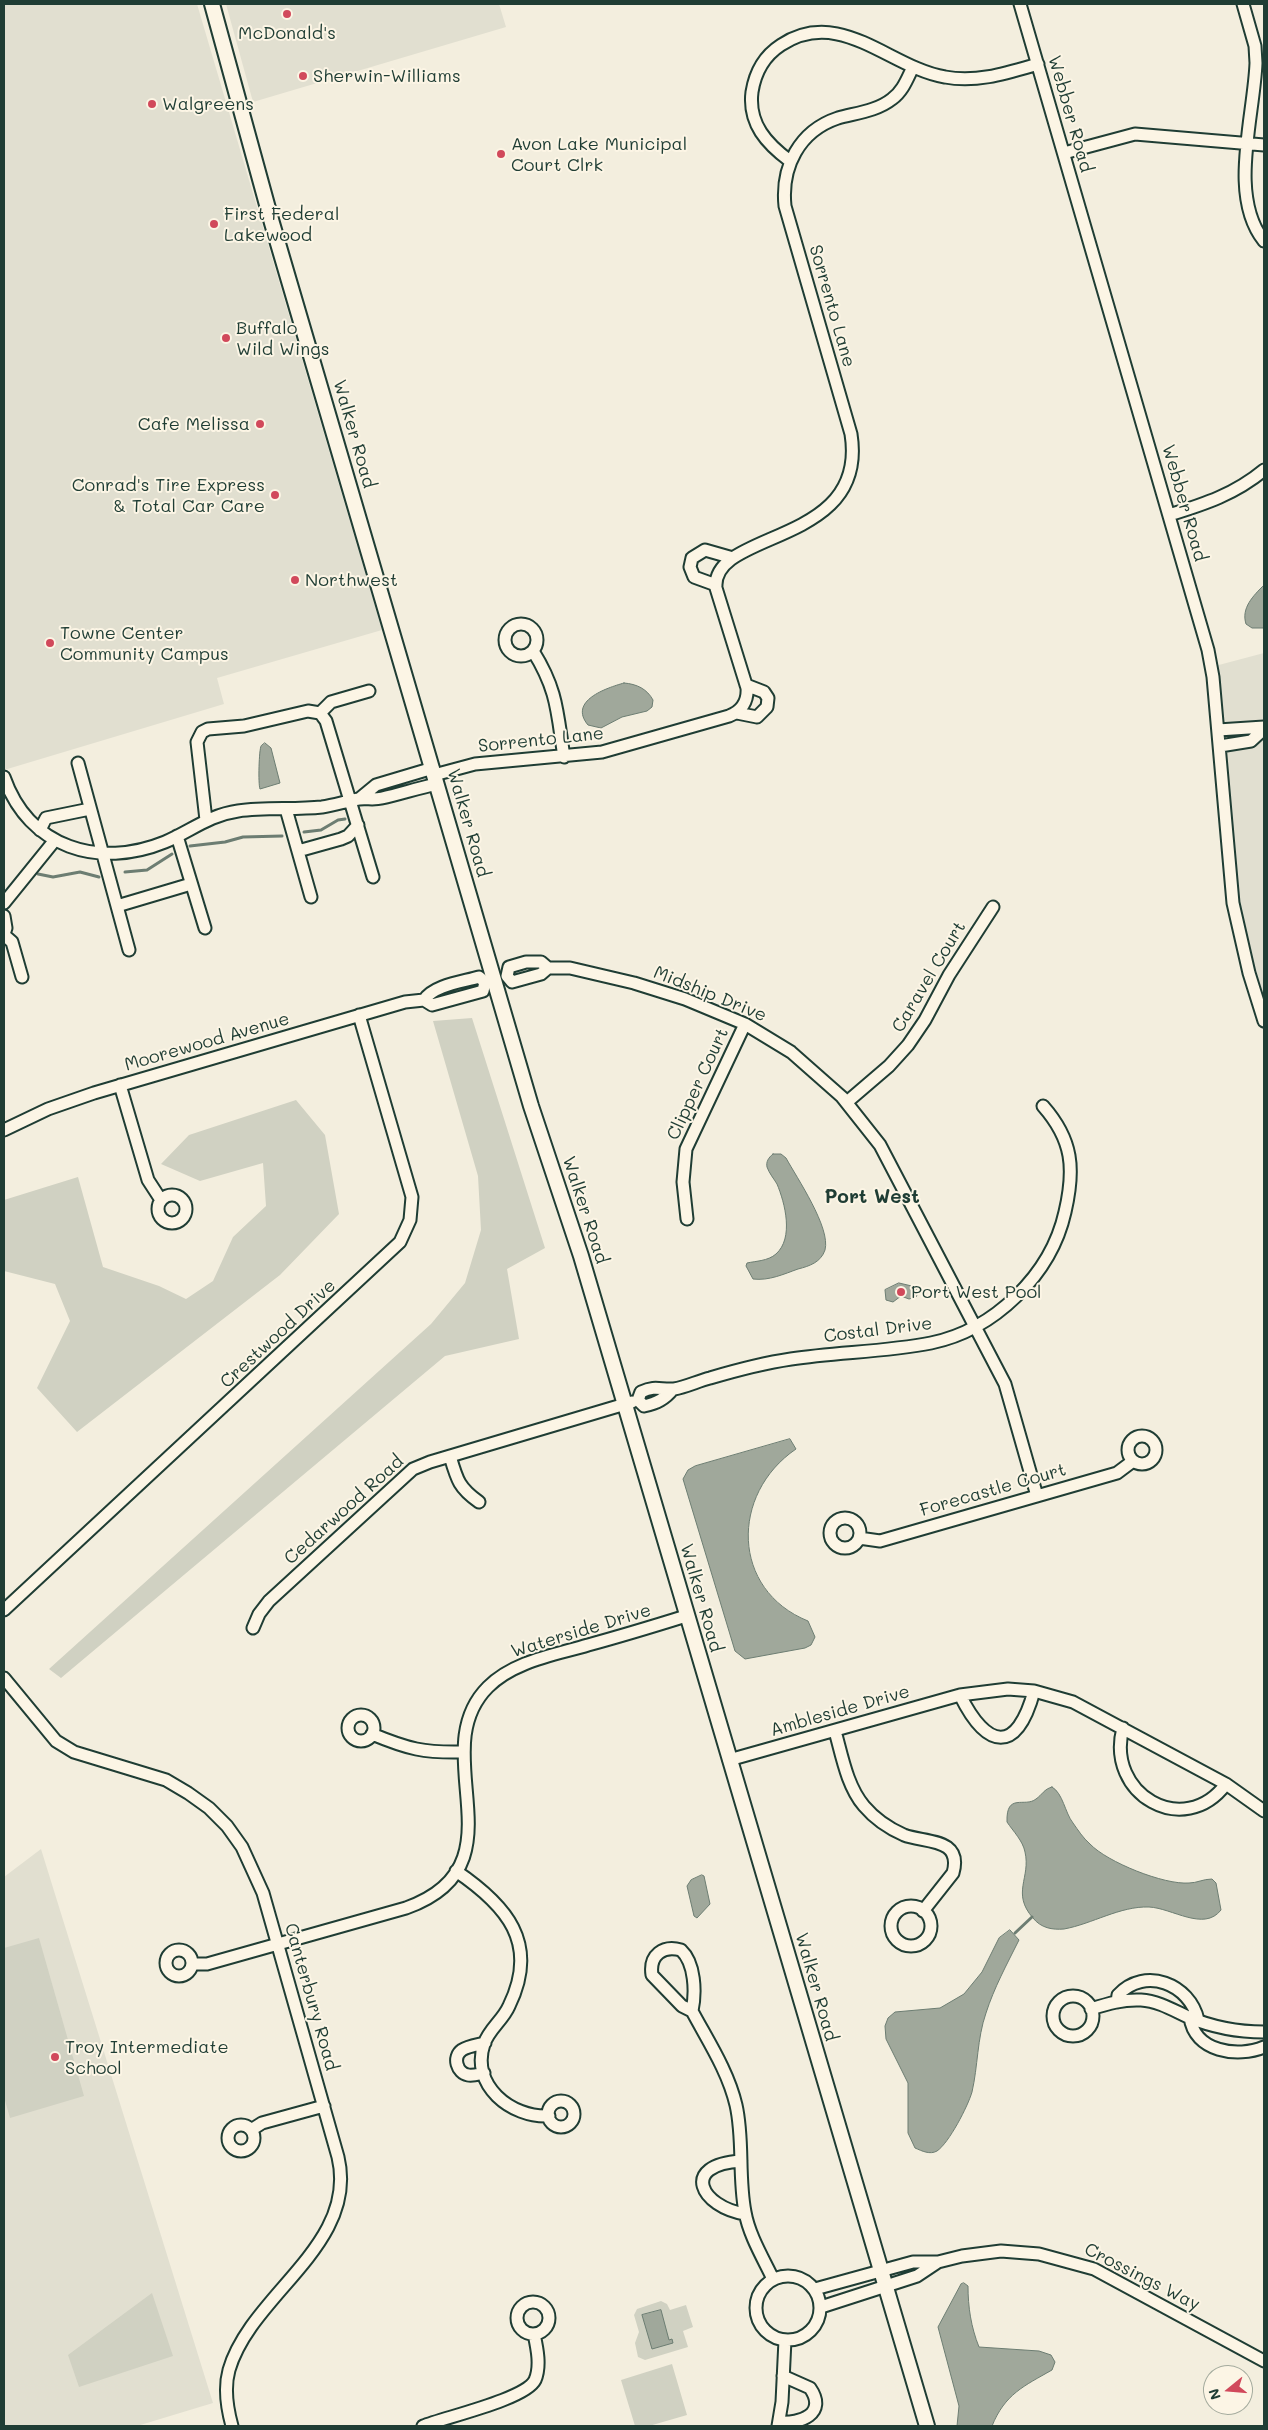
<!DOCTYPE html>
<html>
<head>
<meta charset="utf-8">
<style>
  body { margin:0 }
  #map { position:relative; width:1268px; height:2430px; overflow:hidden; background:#f3eede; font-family:Mali,sans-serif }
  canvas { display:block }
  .frame { position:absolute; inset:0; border:5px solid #1f3d34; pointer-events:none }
  .north { position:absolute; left:1203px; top:2365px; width:50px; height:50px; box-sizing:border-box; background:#fcf5e5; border:1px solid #a4ab9e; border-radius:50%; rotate:253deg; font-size:14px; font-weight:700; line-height:20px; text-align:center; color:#1f3d34 }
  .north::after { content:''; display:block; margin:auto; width:18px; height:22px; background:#d1495b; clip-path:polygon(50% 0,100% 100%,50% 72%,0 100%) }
</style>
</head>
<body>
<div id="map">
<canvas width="1268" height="2430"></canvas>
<div class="frame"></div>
<div class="north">N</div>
</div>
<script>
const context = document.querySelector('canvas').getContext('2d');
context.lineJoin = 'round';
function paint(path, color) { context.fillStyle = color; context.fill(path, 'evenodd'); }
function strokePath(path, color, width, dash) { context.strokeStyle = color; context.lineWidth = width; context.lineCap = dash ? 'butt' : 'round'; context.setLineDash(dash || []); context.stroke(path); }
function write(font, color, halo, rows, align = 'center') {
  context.font = font + ' Mali,sans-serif'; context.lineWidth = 4; context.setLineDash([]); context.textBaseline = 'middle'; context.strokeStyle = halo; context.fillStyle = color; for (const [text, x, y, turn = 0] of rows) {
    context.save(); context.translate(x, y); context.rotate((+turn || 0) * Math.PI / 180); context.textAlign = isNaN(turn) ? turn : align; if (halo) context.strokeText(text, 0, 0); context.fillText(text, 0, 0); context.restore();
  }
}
const built = new Path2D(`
  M4,4H197L382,630L217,678L224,704L4,770Z
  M226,4H499L506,27L253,102Z
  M1264,653V1008L1239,915L1215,666Z
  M41,1849L213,2403L137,2426H4V1877Z`);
const green = new Path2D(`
  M472,1018L545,1248L507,1269L519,1339L445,1356L61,1678L49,1669L431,1324L465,1283L481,1230L478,1176L433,1021Z
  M296,1100L325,1135L339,1214L280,1275L77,1432L37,1388L70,1321L55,1284L4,1271V1200L78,1177L103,1267L159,1286L186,1299L213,1281L233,1237L266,1206L263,1163L200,1181L161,1164L189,1135Z
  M39,1938L84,2096L10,2118L4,2097V1948Z
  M152,2293L173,2356L79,2387L68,2355Z
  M661,2301L667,2304L670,2310L686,2305L693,2327L683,2331L688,2347L645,2360L638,2357L635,2343L639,2332L634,2315L637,2309Z
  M672,2364L687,2415L649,2426H635L621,2380Z`);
const water = new Path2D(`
  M1264,585V628H1252L1246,624C1241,608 1253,596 1264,585Z
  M624,683C637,684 647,689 653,700L652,707L647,711L622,717L601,728L588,725C568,701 606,688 624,683Z
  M265,743L271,748L280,783L260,789C258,784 259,749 261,746Z
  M773,1154H781L786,1158C797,1178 831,1228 825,1250C821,1262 810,1266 798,1269C784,1274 769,1281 753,1279L746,1266L747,1263C756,1261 768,1261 776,1254C794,1238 785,1203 777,1184C774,1179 769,1173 767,1167C766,1162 768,1158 773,1154Z
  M899,1283L916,1287L918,1293L916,1297L909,1299L901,1296L893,1302L886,1300L885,1290Z
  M790,1439L796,1449C730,1494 731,1590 808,1621L815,1637L811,1645L805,1648L745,1659L735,1651L683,1479L688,1470L695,1466Z
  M1052,1787C1063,1793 1065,1813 1073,1823C1078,1830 1083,1838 1090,1844C1107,1862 1164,1885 1189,1883C1197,1883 1203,1879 1212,1879L1216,1883L1221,1910C1204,1932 1172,1908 1149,1907C1120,1906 1092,1924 1064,1929C1052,1930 1041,1928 1033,1918C1011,1893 1031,1878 1025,1852C1023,1841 1013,1831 1007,1822C1006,1792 1025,1808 1036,1799C1042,1795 1044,1789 1052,1787Z
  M702,1875L704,1876L710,1904L697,1918L694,1916L687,1886L691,1880Z
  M1010,1930L1019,1940C1007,1964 994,1988 986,2013C977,2039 978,2066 972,2092C968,2106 949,2143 937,2151C930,2155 922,2151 915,2148L908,2133V2083L886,2039L885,2026L888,2018L895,2012L940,2008L964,1994L982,1972L999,1938Z
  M964,2283L968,2286C968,2307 971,2327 979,2347L1039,2351L1051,2355L1055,2362L1052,2370C1024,2386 1005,2394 992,2426H957L959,2406L938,2327L961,2284Z
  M661,2310L669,2340L672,2339L673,2343L652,2349L642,2315Z`);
const stream = new Path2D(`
  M304,832L321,830L338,820L345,819
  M190,846L225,842L243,837L282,836
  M125,872L147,870L172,854
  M38,874L53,877L80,872L99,877
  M1015,1933L1032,1917`);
const minor = new Path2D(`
  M1020,4L1208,650L1213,677L1233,903L1249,973L1264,1021
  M1243,4L1255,46L1256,63C1254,117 1228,196 1264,241
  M1064,153L1135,134L1264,145
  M790,161C767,144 748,124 752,92C755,73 764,56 781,45C840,6 890,68 945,77C977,83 1007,73 1038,64
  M1169,515C1205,504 1235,494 1264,470
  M716,585L694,577L690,567L692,558L705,550L733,558
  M505 640a16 16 0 1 1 32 0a16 16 0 1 1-32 0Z
  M533,651C558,691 557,713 564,757
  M320,713L331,702L369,691
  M737,713L757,717L767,707L768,698L764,692L746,685
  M1218,730L1264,727
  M1220,746L1251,741L1264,729
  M78,763L129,950
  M434,775L475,764L602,752L729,716C742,711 748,701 747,688L716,588C711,529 869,547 851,434L785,206C781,167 799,131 838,118C856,113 877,111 892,99C903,91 907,79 913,67
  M4,777C29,848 99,869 165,842C191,831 209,815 238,811C266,807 294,810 322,807C335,805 347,801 359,799C366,798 374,800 382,798C400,794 418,788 437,784
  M359,799L376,785L433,768
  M286,809L311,897
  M206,820L197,742L202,732L208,729L244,726L308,711L320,713L326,721L373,877
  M40,830L46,818L90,809
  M177,836L205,928
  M298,851L341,839L348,836L358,825
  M4,903L55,840
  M117,906L191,884
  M4,916L6,928L4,934
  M4,935L12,942L22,977
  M526,962H541L548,968L541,974L512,982L507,976L509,967Z
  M548,968H570L634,983L685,999L745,1024L791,1052L842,1097L880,1145L1005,1384L1037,1496
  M120,1085L148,1180L161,1200
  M847,1102L889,1066L908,1045L925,1020L949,975L993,907
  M4,1130L48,1109L94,1093L405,1002L424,1000L432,1005L483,991L485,982L479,977C462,982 434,985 424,1000
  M158 1209a14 14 0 1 1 28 0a14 14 0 1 1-28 0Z
  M687,1219L683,1182L686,1149L745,1024
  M673,1389C665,1399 657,1403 644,1406L638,1400L641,1392C656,1385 660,1390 674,1389C686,1387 698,1381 710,1378C737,1370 764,1363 791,1359C837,1352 885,1352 931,1343C994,1330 1051,1275 1065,1212C1075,1169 1073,1140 1043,1106
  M1128 1450a14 14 0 1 1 28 0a14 14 0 1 1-28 0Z
  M450,1456C457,1480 459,1488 479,1502
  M830 1533a15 15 0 1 1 30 0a15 15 0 1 1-30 0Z
  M859,1538L880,1541L1117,1473L1133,1461
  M4,1610L400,1242L410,1220L412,1197L359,1015
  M253,1628L259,1614L269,1601L413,1469L430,1462L632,1402
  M4,1678L56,1741L74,1752L166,1780L188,1793L209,1808L227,1826L242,1847L263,1893L338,2157C359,2245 251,2294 229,2370C224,2388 227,2408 232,2426
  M960,1695C987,1750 1017,1754 1034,1691
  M348 1728a13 13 0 1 1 26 0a13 13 0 1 1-26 0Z
  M1123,1728C1105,1794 1184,1840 1226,1784
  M835,1731C842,1756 847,1786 864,1806C875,1819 888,1828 904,1835C924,1843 963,1837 953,1873L923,1911
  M372,1734C408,1749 424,1753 463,1752
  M729,1760L960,1695L1008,1689L1034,1691L1073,1702L1226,1784L1264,1811
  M456,1871C506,1905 540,1943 509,2006C503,2020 489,2029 484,2044C470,2085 511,2118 549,2116
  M891 1926a20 20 0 1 1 40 0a20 20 0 1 1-40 0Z
  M166 1963a13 13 0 1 1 26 0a13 13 0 1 1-26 0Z
  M192,1964H207L406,1908C527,1865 422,1753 488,1687C514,1661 555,1655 588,1645C621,1636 654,1626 686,1616
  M1053 2016a20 20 0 1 1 40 0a20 20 0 1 1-40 0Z
  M1117,2002L1118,1995C1145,1966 1190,1984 1198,2020
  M1091,2009C1107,2004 1123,1999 1141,2000C1158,2001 1173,2010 1188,2017C1212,2027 1238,2032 1264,2032
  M692,2011L682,2006L652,1975C649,1955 663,1945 681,1950C695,1963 696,1992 692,2011C708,2041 728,2071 736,2105C744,2140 738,2176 745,2212C749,2235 763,2258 773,2279
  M1190,2017C1194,2052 1238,2058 1264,2047
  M484,2073C479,2074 473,2076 468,2075C457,2073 452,2057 462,2050C468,2046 477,2045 485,2043
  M548 2114a13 13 0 1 1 26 0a13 13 0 1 1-26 0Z
  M228 2138a13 13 0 1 1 26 0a13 13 0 1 1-26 0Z
  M251,2130L262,2123L324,2106
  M741,2161C679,2165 701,2207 745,2214
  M756 2308a32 32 0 1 1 64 0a32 32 0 1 1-64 0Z
  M815,2289L913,2262H938L962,2256L1001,2251L1039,2254L1094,2269L1264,2361
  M517 2318a16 16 0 1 1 32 0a16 16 0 1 1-32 0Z
  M821,2307L917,2276L938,2262
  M779,2422C800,2424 828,2414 810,2388L783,2376
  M423,2426C446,2417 526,2399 535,2380C541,2366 537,2348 534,2334
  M778,2426L782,2402L785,2340`);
const tertiary = new Path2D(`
  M212,4L272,223L531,1106L581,1256L927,2426`);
const markers = [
  [287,14,5,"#d1495b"],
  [303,76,5,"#d1495b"],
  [152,104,5,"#d1495b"],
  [501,154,5,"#d1495b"],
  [214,224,5,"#d1495b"],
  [226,338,5,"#d1495b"],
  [260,424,5,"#d1495b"],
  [275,495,5,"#d1495b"],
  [295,580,5,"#d1495b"],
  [50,643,5,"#d1495b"],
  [901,1292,5,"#d1495b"],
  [55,2057,5,"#d1495b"]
];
const poiNames = [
  ["McDonald's",287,33,"center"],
  ["Sherwin-Williams",313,76],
  ["Walgreens",162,104],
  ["Avon Lake Municipal",511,144],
  ["Court Clrk",511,165],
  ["First Federal",224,214],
  ["Lakewood",224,235],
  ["Buffalo",236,328],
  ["Wild Wings",236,349],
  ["Cafe Melissa",250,424,"right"],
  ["Conrad's Tire Express",265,485,"right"],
  ["& Total Car Care",265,506,"right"],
  ["Northwest",305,580],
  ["Towne Center",60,633],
  ["Community Campus",60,654],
  ["Port West Pool",911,1292],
  ["Troy Intermediate",65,2047],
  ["School",65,2068]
];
const streetNames = [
  ["Webber Road",1070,114,74],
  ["Sorrento Lane",832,306,74],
  ["Walker Road",354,434,74],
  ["Webber Road",1184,503,74],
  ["Sorrento Lane",541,740,-6],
  ["Walker Road",468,823,74],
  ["Caravel Court",929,977,-59],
  ["Midship Drive",710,994,22],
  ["Moorewood Avenue",207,1042,-16],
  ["Clipper Court",698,1084,-65],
  ["Walker Road",585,1210,72],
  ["Costal Drive",878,1330,-7],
  ["Crestwood Drive",278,1334,-43],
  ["Forecastle Court",993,1490,-16],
  ["Cedarwood Road",344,1510,-42],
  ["Walker Road",701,1598,74],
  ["Waterside Drive",581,1631,-17],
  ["Ambleside Drive",840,1711,-16],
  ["Walker Road",816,1987,74],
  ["Canterbury Road",311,1997,74],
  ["Crossings Way",1142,2277,27]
];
const neighbourhoodNames = [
  ["Port West",872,1197]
];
paint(built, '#e1dfd0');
paint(green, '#d0d1c2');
paint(water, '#a0a89b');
strokePath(water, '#6c7d72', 1);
strokePath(stream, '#6c7d72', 3);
strokePath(minor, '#1f3d34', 15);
strokePath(tertiary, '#1f3d34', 18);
strokePath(minor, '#fcf5e5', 11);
strokePath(tertiary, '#fcf5e5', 14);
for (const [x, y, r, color] of markers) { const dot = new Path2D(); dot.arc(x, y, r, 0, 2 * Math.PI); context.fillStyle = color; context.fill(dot); strokePath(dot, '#fcf5e5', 2); }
write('18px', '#1f3d34', '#fcf5e5', poiNames, 'left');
write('18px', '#1f3d34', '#fcf5e5', streetNames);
write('bold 19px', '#1f3d34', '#fcf5e5', neighbourhoodNames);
</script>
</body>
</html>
